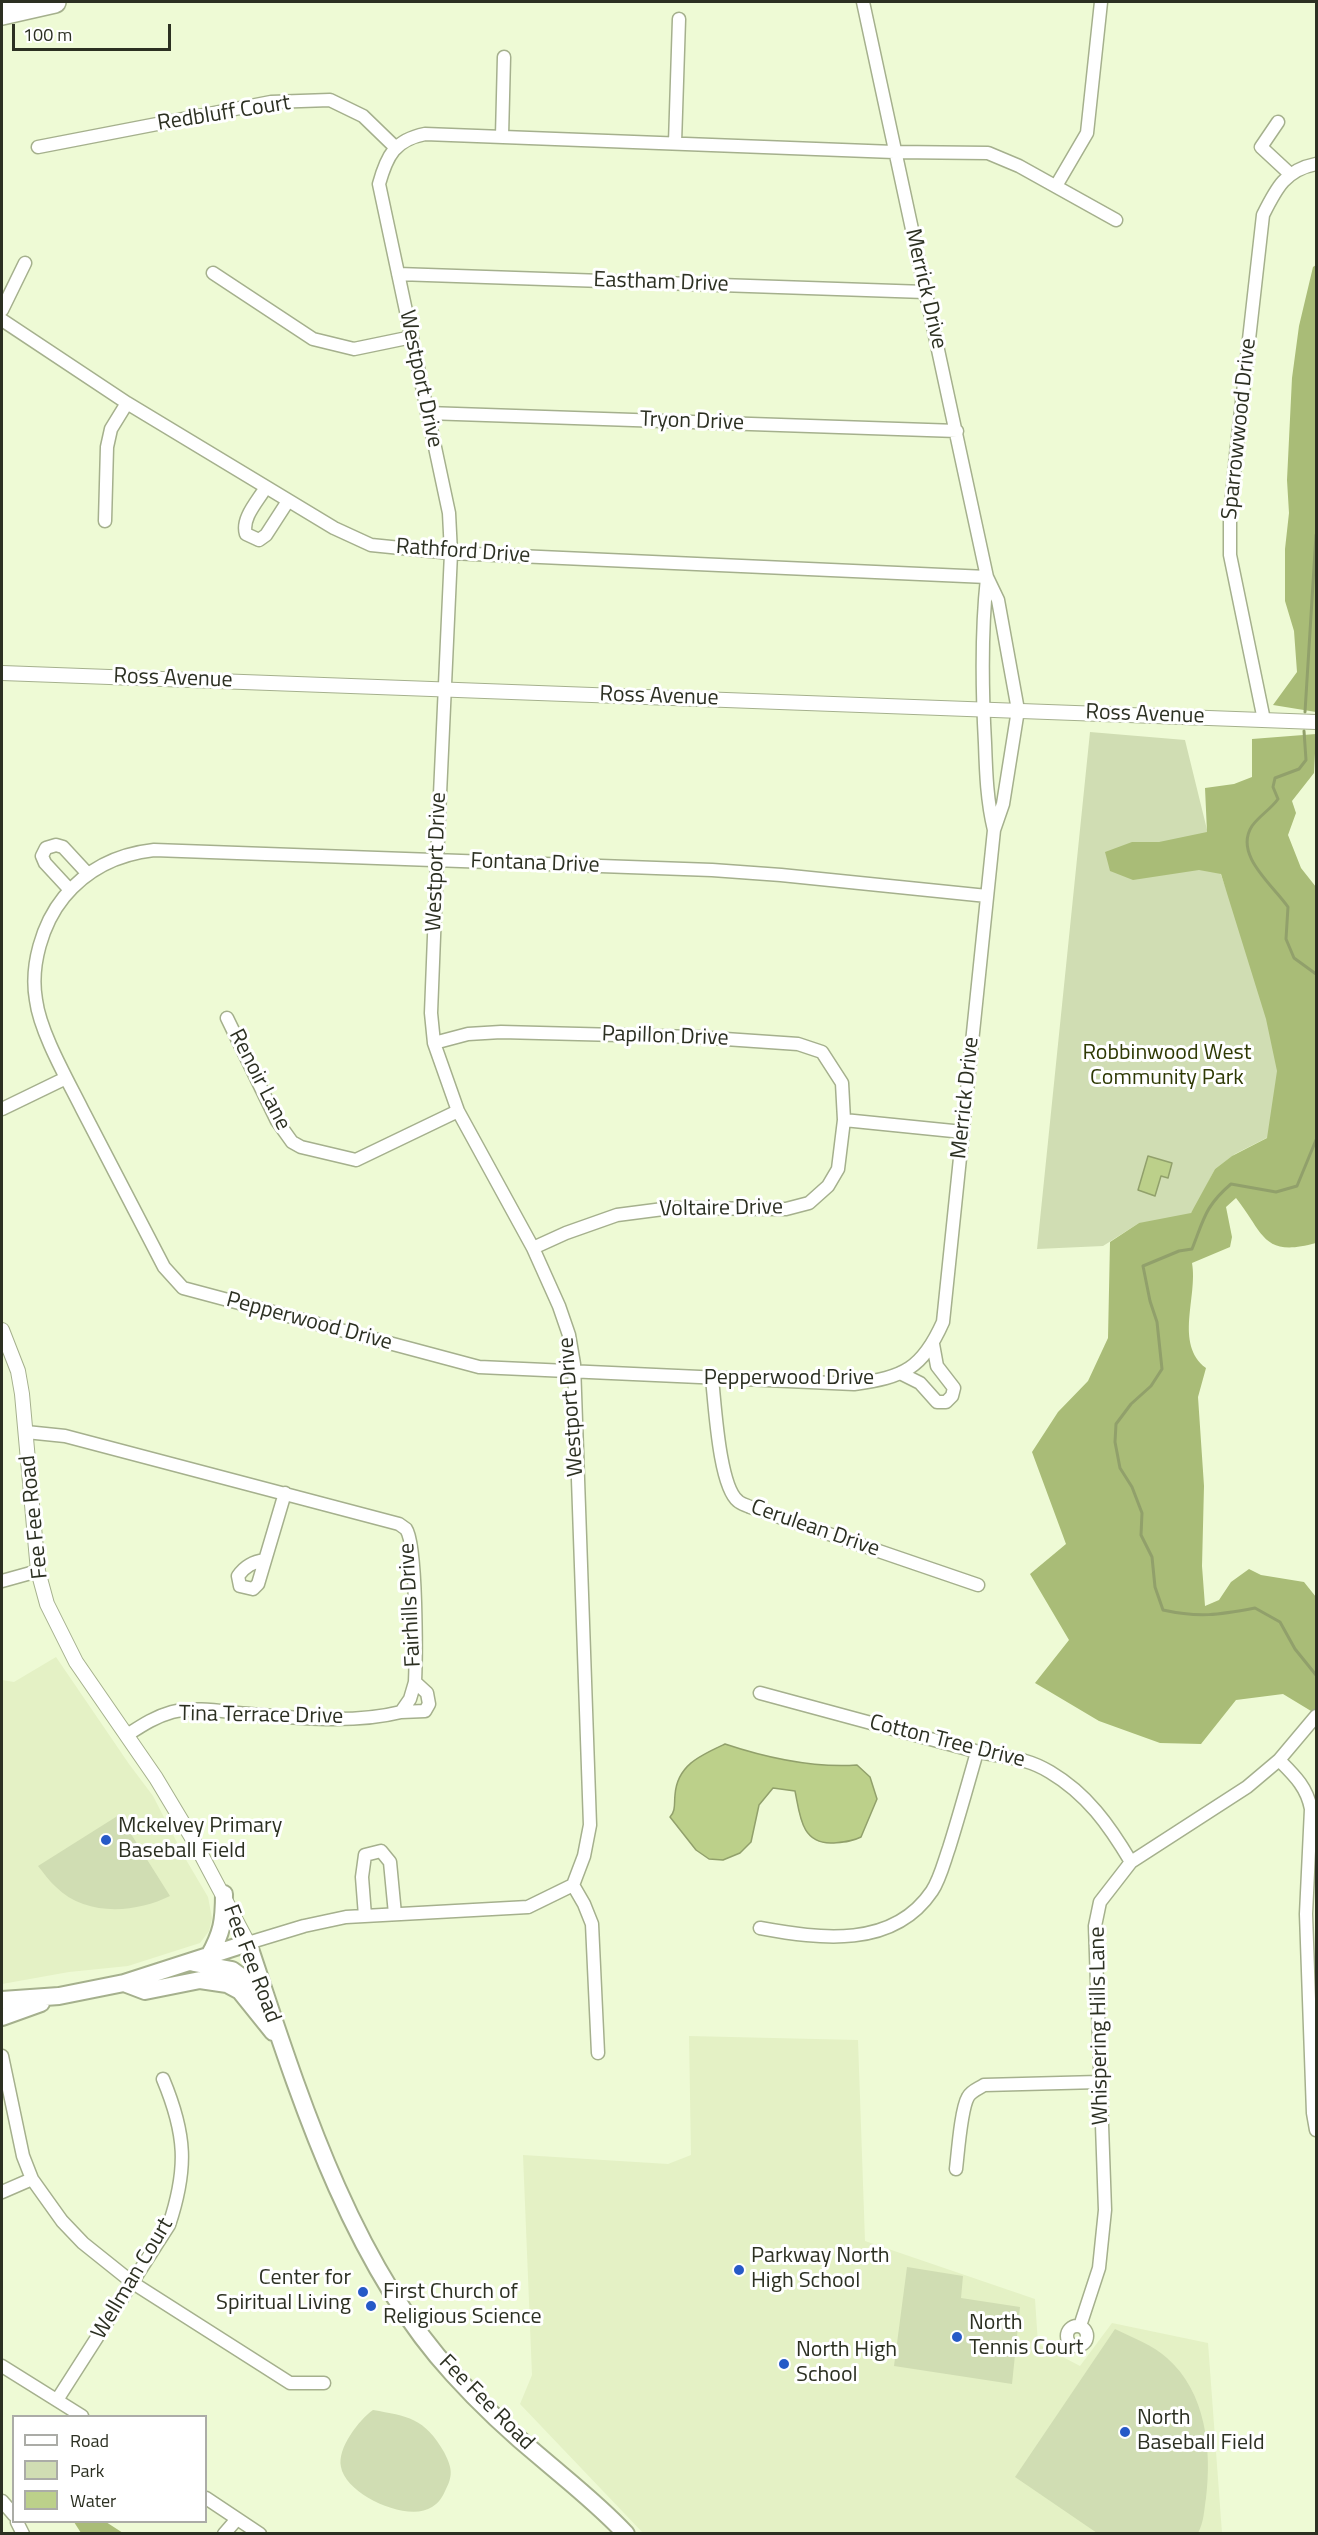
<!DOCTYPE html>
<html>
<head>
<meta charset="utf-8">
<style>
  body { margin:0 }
  #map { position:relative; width:1318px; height:2535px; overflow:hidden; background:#eefad5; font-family:"Titillium Web",sans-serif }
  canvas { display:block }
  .frame { position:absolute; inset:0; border:3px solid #2c3022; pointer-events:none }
  .legend { position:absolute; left:12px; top:2415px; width:195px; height:108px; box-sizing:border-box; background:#fff; border:2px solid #abaca7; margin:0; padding:8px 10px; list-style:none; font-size:18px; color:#2c3022 }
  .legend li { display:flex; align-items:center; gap:12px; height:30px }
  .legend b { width:30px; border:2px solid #abaca7 }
  .scale { position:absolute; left:12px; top:24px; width:159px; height:27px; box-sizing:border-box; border:3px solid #2c3022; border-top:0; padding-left:8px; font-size:18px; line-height:21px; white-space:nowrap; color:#2c3022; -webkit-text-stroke:4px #fff; paint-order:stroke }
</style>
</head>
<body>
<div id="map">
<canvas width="1318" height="2535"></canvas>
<div class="frame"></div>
<ul class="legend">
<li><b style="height:8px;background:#fff"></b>Road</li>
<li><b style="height:16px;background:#d0ddb3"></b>Park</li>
<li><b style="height:16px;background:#bcd08a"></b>Water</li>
</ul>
<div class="scale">100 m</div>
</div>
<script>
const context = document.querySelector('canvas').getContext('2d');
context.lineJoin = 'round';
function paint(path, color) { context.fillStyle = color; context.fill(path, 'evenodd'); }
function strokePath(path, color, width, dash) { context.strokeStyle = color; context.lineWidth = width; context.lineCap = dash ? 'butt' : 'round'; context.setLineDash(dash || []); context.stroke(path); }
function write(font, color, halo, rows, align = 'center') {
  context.font = font + ' "Titillium Web",sans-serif'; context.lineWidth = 6; context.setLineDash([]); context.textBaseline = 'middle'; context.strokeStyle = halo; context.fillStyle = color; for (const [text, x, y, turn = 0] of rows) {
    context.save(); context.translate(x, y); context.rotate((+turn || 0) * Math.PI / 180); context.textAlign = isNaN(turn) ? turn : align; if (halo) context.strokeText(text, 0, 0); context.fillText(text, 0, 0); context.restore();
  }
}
const built = new Path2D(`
  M56,1657L129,1764L153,1796L185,1858L208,1897L212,1918L209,1931L200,1943L128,1966L69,1972L2,1984V1680L14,1682Z
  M689,2036L858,2040L865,2241L1035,2299L1038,2344L1080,2366L1112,2323L1208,2343L1222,2533H643L520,2404L532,2375L523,2155L668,2164L691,2155Z`);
const green = new Path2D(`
  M1090,732L1185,740L1212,850L1229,897L1277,1052L1278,1088L1288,1127L1235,1154L1215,1169L1195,1208L1182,1224L1139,1223L1103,1246L1037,1249Z
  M119,1815L170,1896C136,1913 86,1917 56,1887C49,1881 44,1873 38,1866Z
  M907,2267L963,2276L961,2298L1020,2307L1012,2384L894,2366Z
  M1115,2329C1133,2338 1153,2345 1167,2358C1206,2392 1212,2450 1206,2498C1204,2510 1204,2522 1198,2533H1097L1015,2477Z
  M373,2410C407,2416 425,2418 444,2452C451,2466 454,2474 446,2489C443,2496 439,2503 432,2507C408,2523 346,2495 341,2467C337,2448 359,2420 373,2410Z`);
const forest = new Path2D(`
  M1316,265V712L1273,705L1297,672L1294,631L1285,601V549L1289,513L1287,480L1292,378L1299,326L1313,267Z
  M1316,734L1314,773L1292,801L1296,813L1288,835L1301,868L1316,887V1243C1262,1258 1264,1233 1236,1198L1226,1207L1232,1237L1230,1247L1192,1263C1198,1297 1174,1344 1206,1368L1198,1397L1204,1486L1202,1566L1205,1606L1219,1600L1231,1582L1249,1569L1261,1575L1304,1582L1316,1597V1714L1283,1694L1236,1700L1201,1744L1160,1743L1099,1721L1035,1683L1069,1640L1030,1574L1066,1544L1032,1452L1058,1412L1088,1381L1108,1338L1110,1242L1139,1223L1191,1213L1215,1169L1232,1156L1267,1138L1277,1071L1266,1019L1221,874L1199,870L1133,880L1110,871L1105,852L1132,842H1159L1207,832L1205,788L1234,784L1252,777V739Z
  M74,2522H106L123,2533H81Z`);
const water = new Path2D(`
  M1148,1156L1172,1163L1168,1178L1161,1176L1155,1196L1138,1190Z
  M725,1744C767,1758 812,1768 857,1765L870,1777L877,1799L861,1837C851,1842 843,1842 832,1843C801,1844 800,1815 795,1791L773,1788L759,1805L751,1842L740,1853L723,1860L709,1859L696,1850L670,1817C676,1811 674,1803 675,1795C677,1765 701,1755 725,1744Z`);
const stream = new Path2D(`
  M1305,712L1316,535
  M1304,731L1306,760L1299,769L1275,778L1273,787L1278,799C1271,809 1259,816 1252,826C1233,855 1274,886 1288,907L1286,939L1294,958L1316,974
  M1316,1140L1297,1186L1276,1192L1231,1184C1205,1206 1204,1219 1192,1249L1179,1251L1143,1266L1150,1301L1157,1322L1162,1369L1151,1386L1131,1404L1116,1424L1115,1442L1120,1468L1132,1487L1142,1513L1141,1535L1152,1557L1155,1587L1163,1610C1199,1618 1218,1615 1255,1608L1280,1622L1295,1649L1316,1675`);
const minor = new Path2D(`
  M863,2L987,577L998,600L1018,710L1003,804L994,830L943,1322C922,1369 904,1377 854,1384L479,1367L183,1288L164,1267C137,1214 109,1162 82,1109C67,1079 40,1032 36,1000C30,966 42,924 64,897C87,869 118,854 154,850L712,870L781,875L987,896
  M1278,122L1261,147L1289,173
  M502,136L504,57
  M675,143L679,19
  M38,147L271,102L330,100L363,116L395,147
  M1056,186L1087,133L1101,2
  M213,273L313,339L354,349L412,337
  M398,274L925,292
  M2,310L25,263
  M2,320L127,403L334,528L371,545L451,553L987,577
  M427,413L957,431
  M266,487C258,501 241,518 246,534L259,540L266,535L288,501
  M105,521L107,447L111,429L127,403
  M987,578C981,633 982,689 985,743C986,773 987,801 994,830
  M1264,720L1230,555V518L1236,455L1263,215C1276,189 1285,170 1316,164
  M70,890L45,863L42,856L46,848L56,845L63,847L88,874
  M227,1018L277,1121L292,1142L301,1147L356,1160L458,1111
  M434,1043L468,1034L501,1032L696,1037L798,1044L822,1052L842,1083L844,1120L838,1169L828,1186L809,1203L786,1209L671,1208L617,1215L566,1233L533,1248
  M2,1109L66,1078
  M844,1120L963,1132
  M900,1373L920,1383L937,1402H946L952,1396L954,1388L937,1366L933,1344
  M712,1379C715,1404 719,1486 738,1501C741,1504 746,1505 750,1507L978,1585
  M26,1432L65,1436L399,1524C399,1524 406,1529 406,1529C417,1544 416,1659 415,1682L410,1699L401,1712C353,1724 299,1718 250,1714C225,1712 196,1706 172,1712C154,1717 141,1726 127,1735
  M265,1560C253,1562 245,1566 238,1576L240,1586L253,1589L258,1584L285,1493
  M2,1581L38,1571
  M760,1693C831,1712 901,1731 971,1750C1000,1758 1022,1755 1050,1772C1087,1794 1109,1825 1131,1862
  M401,1712L425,1711L429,1704L427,1693L415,1682
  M1279,1760C1294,1775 1307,1787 1311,1809L1306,1914L1313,2113L1316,2130
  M365,1916L362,1877L365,1855L381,1851L390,1862L395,1914
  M760,1928C820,1939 893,1949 932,1891C940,1879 944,1862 949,1848C959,1816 968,1784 977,1752
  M248,1943L304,1926L346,1917L528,1907L573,1885
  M598,2053L592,1924L584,1904L573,1885L584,1856L590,1825L574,1364L569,1335L559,1306L533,1248L458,1111L434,1043L431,1013L437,860L451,553L449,513L379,184C387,155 395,140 425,134L894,152L988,153L1019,166L1116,220
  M2,2056L23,2156L32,2179L62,2221L83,2243L133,2283L290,2383H324
  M956,2169C958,2152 961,2109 968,2097C971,2091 978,2089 984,2085L1099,2082
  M2,2192L32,2179
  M1067 2336a10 10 0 1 1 20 0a10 10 0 1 1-20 0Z
  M1080,2326L1099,2268L1105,2210L1095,1926L1100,1902L1131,1862L1247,1787L1279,1760L1316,1716
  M2,2366L82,2416
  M57,2400L169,2225C188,2168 186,2134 163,2079
  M206,2498L260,2534
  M2,2501L14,2515
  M17,2522L23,2534
  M224,2534L237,2519`);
const tertiary = new Path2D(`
  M2,673L1316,722
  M2,1330L18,1371L22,1394L38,1571L47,1604L76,1662L156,1778L195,1843L248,1943`);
const secondary = new Path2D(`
  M209,1956C222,1933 224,1921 224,1894
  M194,1963L232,1970L265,1994
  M124,1983L145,1991L200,1980L227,1984L240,1991L273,2032
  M2,2000L59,1996L124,1983L248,1943C296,2086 348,2260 453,2374C481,2405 512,2434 545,2461C572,2484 601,2507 626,2534
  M2,2017L41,2003`);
const motorway = new Path2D(`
  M2,14L55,2`);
const markers = [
  [106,1840,6,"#265ac7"],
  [739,2270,6,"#265ac7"],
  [363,2292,6,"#265ac7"],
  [371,2306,6,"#265ac7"],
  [957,2337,6,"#265ac7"],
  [784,2364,6,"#265ac7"],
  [1125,2432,6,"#265ac7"]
];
const streetNames = [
  ["Redbluff Court",224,114,-9],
  ["Eastham Drive",661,283,2],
  ["Merrick Drive",925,289,77],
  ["Westport Drive",420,379,78],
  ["Tryon Drive",692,422,2],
  ["Sparrowwood Drive",1240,429,-84],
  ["Rathford Drive",463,552,4],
  ["Ross Avenue",173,679,2],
  ["Ross Avenue",659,697,2],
  ["Ross Avenue",1145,715,2],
  ["Westport Drive",437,862,-88],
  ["Fontana Drive",535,864,2],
  ["Papillon Drive",665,1037,2],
  ["Renoir Lane",259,1080,63],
  ["Merrick Drive",966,1098,-84],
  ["Voltaire Drive",721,1209,-1],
  ["Pepperwood Drive",309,1322,15],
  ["Pepperwood Drive",789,1379],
  ["Westport Drive",572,1407,-94],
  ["Fee Fee Road",35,1517,-96],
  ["Cerulean Drive",815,1529,19],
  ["Fairhills Drive",411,1605,-93],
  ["Tina Terrace Drive",261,1716,1],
  ["Cotton Tree Drive",947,1742,14],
  ["Fee Fee Road",251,1964,69],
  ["Whispering Hills Lane",1100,2026,-91],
  ["Wellman Court",133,2279,-59],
  ["Fee Fee Road",486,2403,45]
];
const parkNames = [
  ["Robbinwood West",1167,1054],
  ["Community Park",1167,1079]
];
const poiNames = [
  ["Mckelvey Primary",118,1827],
  ["Baseball Field",118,1852],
  ["Parkway North",751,2257],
  ["High School",751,2282],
  ["Center for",351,2279,"right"],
  ["Spiritual Living",351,2304,"right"],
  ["First Church of",383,2293],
  ["Religious Science",383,2318],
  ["North",969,2324],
  ["Tennis Court",969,2349],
  ["North High",796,2351],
  ["School",796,2376],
  ["North",1137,2419],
  ["Baseball Field",1137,2444]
];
paint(built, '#e4f1c5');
paint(green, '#d0ddb3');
paint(forest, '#a9bc77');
paint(water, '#bcd08a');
strokePath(water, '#91a06b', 1.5);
strokePath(stream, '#91a06b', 3);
strokePath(minor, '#a5b08d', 15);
strokePath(tertiary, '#a5b08d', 16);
strokePath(secondary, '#a5b08d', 20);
strokePath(motorway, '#a5b08d', 24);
strokePath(minor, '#fff', 12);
strokePath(tertiary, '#fff', 14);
strokePath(secondary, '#fff', 16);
strokePath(motorway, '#fff', 21);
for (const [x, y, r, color] of markers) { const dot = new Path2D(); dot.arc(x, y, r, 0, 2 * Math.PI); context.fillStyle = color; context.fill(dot); strokePath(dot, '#fff', 2); }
write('22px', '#2c3022', '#fff', streetNames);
write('22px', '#2e3903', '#fff', parkNames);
write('22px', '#2c3022', '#fff', poiNames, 'left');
</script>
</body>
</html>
